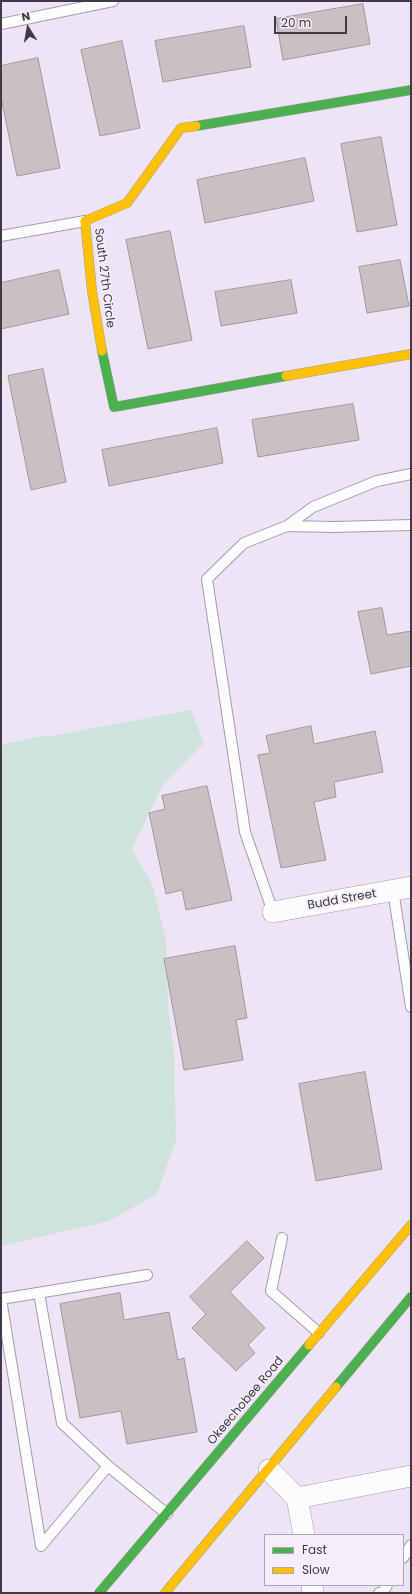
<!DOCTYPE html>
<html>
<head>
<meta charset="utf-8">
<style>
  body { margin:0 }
  #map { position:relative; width:412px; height:1594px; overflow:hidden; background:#ede4f6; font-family:Poppins,sans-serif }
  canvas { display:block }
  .frame { position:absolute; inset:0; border:2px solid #403a46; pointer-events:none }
  .legend { position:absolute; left:264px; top:1534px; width:140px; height:52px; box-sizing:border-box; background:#f4eefb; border:1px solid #aca6b3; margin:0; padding:5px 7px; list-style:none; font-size:12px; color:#403a46 }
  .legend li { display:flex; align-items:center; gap:8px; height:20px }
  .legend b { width:20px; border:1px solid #aca6b3 }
  .north { position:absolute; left:8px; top:8px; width:40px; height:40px; -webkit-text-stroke:3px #f4eefb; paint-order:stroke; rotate:349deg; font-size:11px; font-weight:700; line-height:16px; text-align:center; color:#403a46 }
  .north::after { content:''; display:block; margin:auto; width:14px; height:18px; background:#403a46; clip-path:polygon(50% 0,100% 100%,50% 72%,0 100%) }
  .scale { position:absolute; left:274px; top:16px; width:73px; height:18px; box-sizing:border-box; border:2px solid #403a46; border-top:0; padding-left:5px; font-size:12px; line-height:14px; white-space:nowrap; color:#403a46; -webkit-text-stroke:3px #f4eefb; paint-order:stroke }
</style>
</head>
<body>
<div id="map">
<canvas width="412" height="1594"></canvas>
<div class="frame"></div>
<ul class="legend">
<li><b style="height:5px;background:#4caf50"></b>Fast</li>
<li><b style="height:5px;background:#ffc107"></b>Slow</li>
</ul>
<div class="north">N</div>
<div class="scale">20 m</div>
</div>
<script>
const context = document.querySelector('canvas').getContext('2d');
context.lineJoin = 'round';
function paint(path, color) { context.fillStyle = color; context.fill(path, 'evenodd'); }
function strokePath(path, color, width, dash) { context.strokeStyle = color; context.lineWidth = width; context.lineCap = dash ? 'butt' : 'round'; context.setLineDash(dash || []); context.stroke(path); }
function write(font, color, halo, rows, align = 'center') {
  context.font = font + ' Poppins,sans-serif'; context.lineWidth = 3.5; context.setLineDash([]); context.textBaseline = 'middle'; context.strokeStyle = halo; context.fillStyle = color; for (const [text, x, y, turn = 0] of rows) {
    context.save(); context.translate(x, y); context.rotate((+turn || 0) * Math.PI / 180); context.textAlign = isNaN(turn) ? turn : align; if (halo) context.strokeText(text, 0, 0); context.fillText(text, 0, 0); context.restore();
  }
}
const green = new Path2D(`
  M191,710L204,743L162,786L132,849L152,884L166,939L168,1006L174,1055L176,1141L157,1194L109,1221L1,1246V745L46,735V737Z`);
const building = new Path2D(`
  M363,4L370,44L283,60L276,19Z
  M244,26L251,67L163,82L155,41Z
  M122,41L140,128L100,136L81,50Z
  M38,58L60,168L17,176L1,97V66Z
  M381,137L397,225L357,232L341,144Z
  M305,158L314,201L205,223L197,180Z
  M170,231L192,340L148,349L126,240Z
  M400,260L409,306L367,313L359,267Z
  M59,270L69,314L1,329V283Z
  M291,280L297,313L221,326L215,292Z
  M43,369L66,482L31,490L8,376Z
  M353,404L359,440L258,457L252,420Z
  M217,428L223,463L109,486L102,450Z
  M382,608L387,635L411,631V666L371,674L358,612Z
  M311,726L314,744L375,731L383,772L334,782L336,797L314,802L326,860L281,868L258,755L270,753L266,736Z
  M207,786L232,900L186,910L182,890L166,894L149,813L165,809L162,796Z
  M235,946L247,1018L236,1020L243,1060L184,1070L164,959Z
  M365,1072L382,1169L316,1181L299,1084Z
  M247,1241L264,1258L230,1292L265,1328L248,1345L255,1353L236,1371L192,1328L206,1314L190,1297Z
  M120,1293L124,1320L169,1312L178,1360L184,1358L197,1432L127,1444L121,1411L80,1418L60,1304Z`);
const lane = new Path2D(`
  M1,24L113,1
  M1,236L85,221
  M287,526L334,527L411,525
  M393,890L411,1007
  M273,912L245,832L207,579L244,543L287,526L313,507L377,481L411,474
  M282,1238L271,1291L319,1333
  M147,1275L1,1299L41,1546L108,1466L167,1514
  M39,1293L62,1423L108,1466
  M403,1558L411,1545
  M379,1593L383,1592L387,1585`);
const street = new Path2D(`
  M273,912L411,887
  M269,1470L297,1498L411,1476
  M297,1498L304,1535
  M312,1585L313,1593`);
const fast = new Path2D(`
  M196,126L411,90
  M102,351L114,407L286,376
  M336,1387L411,1297
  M99,1593L309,1345`);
const slow = new Path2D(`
  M102,351L92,291L85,221L127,203L181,128L196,126
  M286,376L411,354
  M309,1345L411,1225
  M165,1593L336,1387`);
const streetNames = [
  ["South 27th Circle",104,278,83],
  ["Budd Street",342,900,-10],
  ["Okeechobee Road",246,1401,-50]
];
paint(green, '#cfe3da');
paint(building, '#cac0c4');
strokePath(building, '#a1989c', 1);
strokePath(lane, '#a39ca9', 12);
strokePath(street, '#a39ca9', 22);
strokePath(fast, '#a39ca9', 10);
strokePath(slow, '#a39ca9', 10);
strokePath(lane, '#fcfbfe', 10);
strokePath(street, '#fcfbfe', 21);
strokePath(fast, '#4caf50', 9);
strokePath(slow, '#ffc107', 9);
write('12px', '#403a46', '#f4eefb', streetNames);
</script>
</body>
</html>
